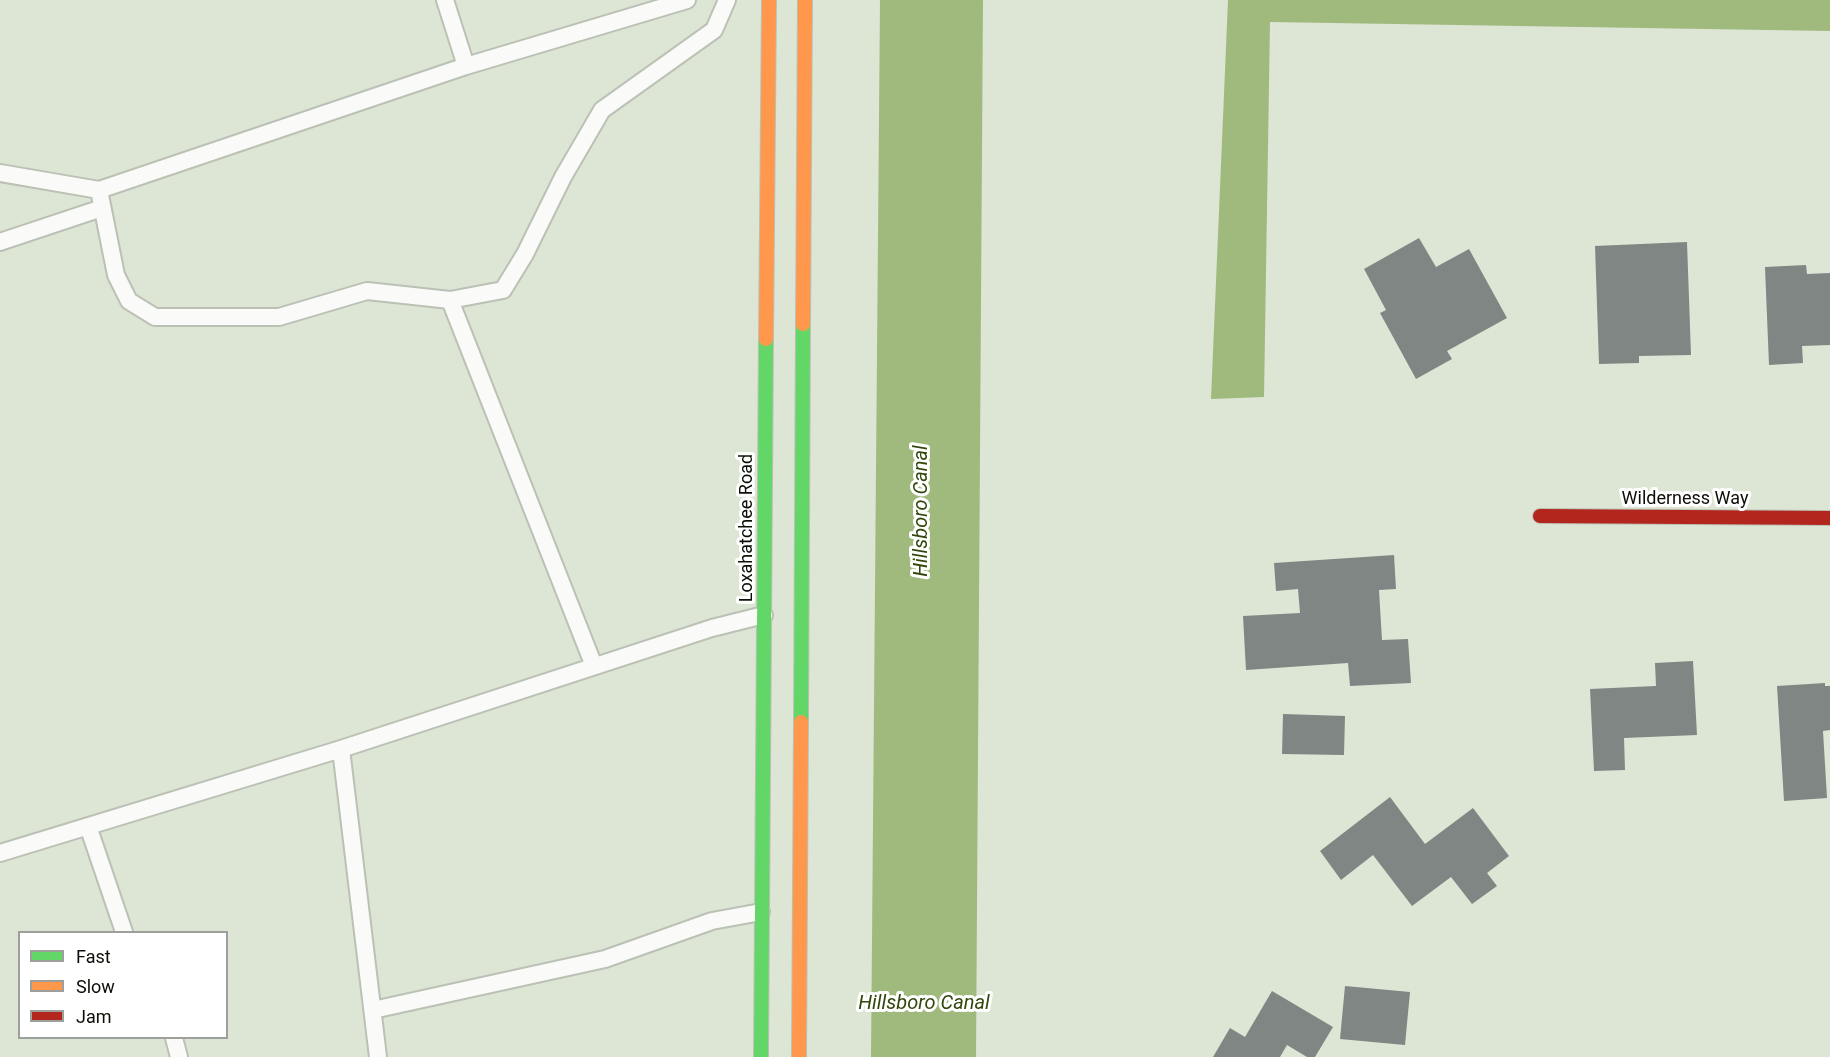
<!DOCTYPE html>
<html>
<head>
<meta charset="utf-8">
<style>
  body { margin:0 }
  #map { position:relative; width:1830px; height:1057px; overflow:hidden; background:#dde5d5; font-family:Roboto,sans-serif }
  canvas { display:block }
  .legend { position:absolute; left:18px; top:931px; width:210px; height:108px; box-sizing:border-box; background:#fff; border:2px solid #9d9f9b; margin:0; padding:8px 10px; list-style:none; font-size:18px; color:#0b0f06 }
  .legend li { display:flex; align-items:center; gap:12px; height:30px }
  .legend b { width:30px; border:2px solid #9d9f9b }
</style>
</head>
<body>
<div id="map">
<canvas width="1830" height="1057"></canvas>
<ul class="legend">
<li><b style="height:8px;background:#63d668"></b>Fast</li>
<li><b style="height:8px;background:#ff974d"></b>Slow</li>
<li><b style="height:8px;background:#b3261e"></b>Jam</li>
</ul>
</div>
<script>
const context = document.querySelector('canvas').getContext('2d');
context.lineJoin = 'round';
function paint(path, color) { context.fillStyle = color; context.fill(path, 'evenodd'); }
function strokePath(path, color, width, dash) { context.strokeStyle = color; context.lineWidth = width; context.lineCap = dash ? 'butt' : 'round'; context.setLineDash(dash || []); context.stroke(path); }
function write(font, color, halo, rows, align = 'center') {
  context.font = font + ' Roboto,sans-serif'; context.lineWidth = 6; context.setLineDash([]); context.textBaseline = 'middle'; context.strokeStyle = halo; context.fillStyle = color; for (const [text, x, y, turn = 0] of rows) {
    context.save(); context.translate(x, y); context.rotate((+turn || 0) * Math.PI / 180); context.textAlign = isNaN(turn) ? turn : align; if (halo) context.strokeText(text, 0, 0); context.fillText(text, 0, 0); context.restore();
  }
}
const water = new Path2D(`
  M880,0H983L976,1057H871Z
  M1228,0H1830V31L1270,22L1264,397L1211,399Z`);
const building = new Path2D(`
  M1419,238L1436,267L1469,249L1507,318L1447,351L1452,359L1416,379L1380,313L1386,310L1364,269Z
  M1687,242L1691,355L1639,356V363L1599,364L1595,246Z
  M1806,265L1807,274L1830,273V345L1802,346L1803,363L1769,365L1765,267Z
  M1394,555L1396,589L1379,590L1382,640L1408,639L1411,683L1350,686L1348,663L1246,670L1243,616L1300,613L1298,589L1276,591L1274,563Z
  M1693,661L1697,735L1624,738L1625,770L1594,771L1590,689L1656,686L1655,663Z
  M1825,683V686H1830V730L1823,731L1827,798L1784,801L1777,686Z
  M1283,714L1345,716L1344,755L1282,754Z
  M1390,797L1425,844L1473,808L1509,856L1487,873L1497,886L1472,904L1451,877L1412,906L1373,855L1341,880L1320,851Z
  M1345,986L1410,992L1405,1045L1340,1039Z
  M1272,991L1333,1027L1315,1057H1307L1287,1045L1280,1057H1213L1230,1028L1245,1037Z`);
const lane = new Path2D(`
  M445,0L466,66
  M0,173L99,190L466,66L687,0
  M99,190L116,275L129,301L155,317H279L367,291L450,300L503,290L525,254L563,177L602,110L714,30L727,0
  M0,242L102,208
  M450,300L594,666
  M341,749L378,1057
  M88,826L124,932
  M0,853L341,749L712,628L764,615
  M373,1010L605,959L712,921L761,912
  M174,1038L179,1057`);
const fast = new Path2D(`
  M801,722L803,324
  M761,1057L766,339`);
const slow = new Path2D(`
  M803,324L805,0
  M766,339L769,0
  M799,1057L801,722`);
const jam = new Path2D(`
  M1540,516L1830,518`);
const streetNames = [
  ["Wilderness Way",1685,499],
  ["Loxahatchee Road",747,528,-90]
];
const waterNames = [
  ["Hillsboro Canal",922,511,-90],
  ["Hillsboro Canal",924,1004]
];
paint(water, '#a0ba7e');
paint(building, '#808683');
strokePath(lane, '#bbc1b5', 20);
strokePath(fast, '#bbc1b5', 16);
strokePath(slow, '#bbc1b5', 16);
strokePath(jam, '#bbc1b5', 16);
strokePath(lane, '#fafbf9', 16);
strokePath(fast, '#63d668', 14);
strokePath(slow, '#ff974d', 14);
strokePath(jam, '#b3261e', 14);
write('18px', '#0b0f06', '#fff', streetNames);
write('italic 20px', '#31470b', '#fff', waterNames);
</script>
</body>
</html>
